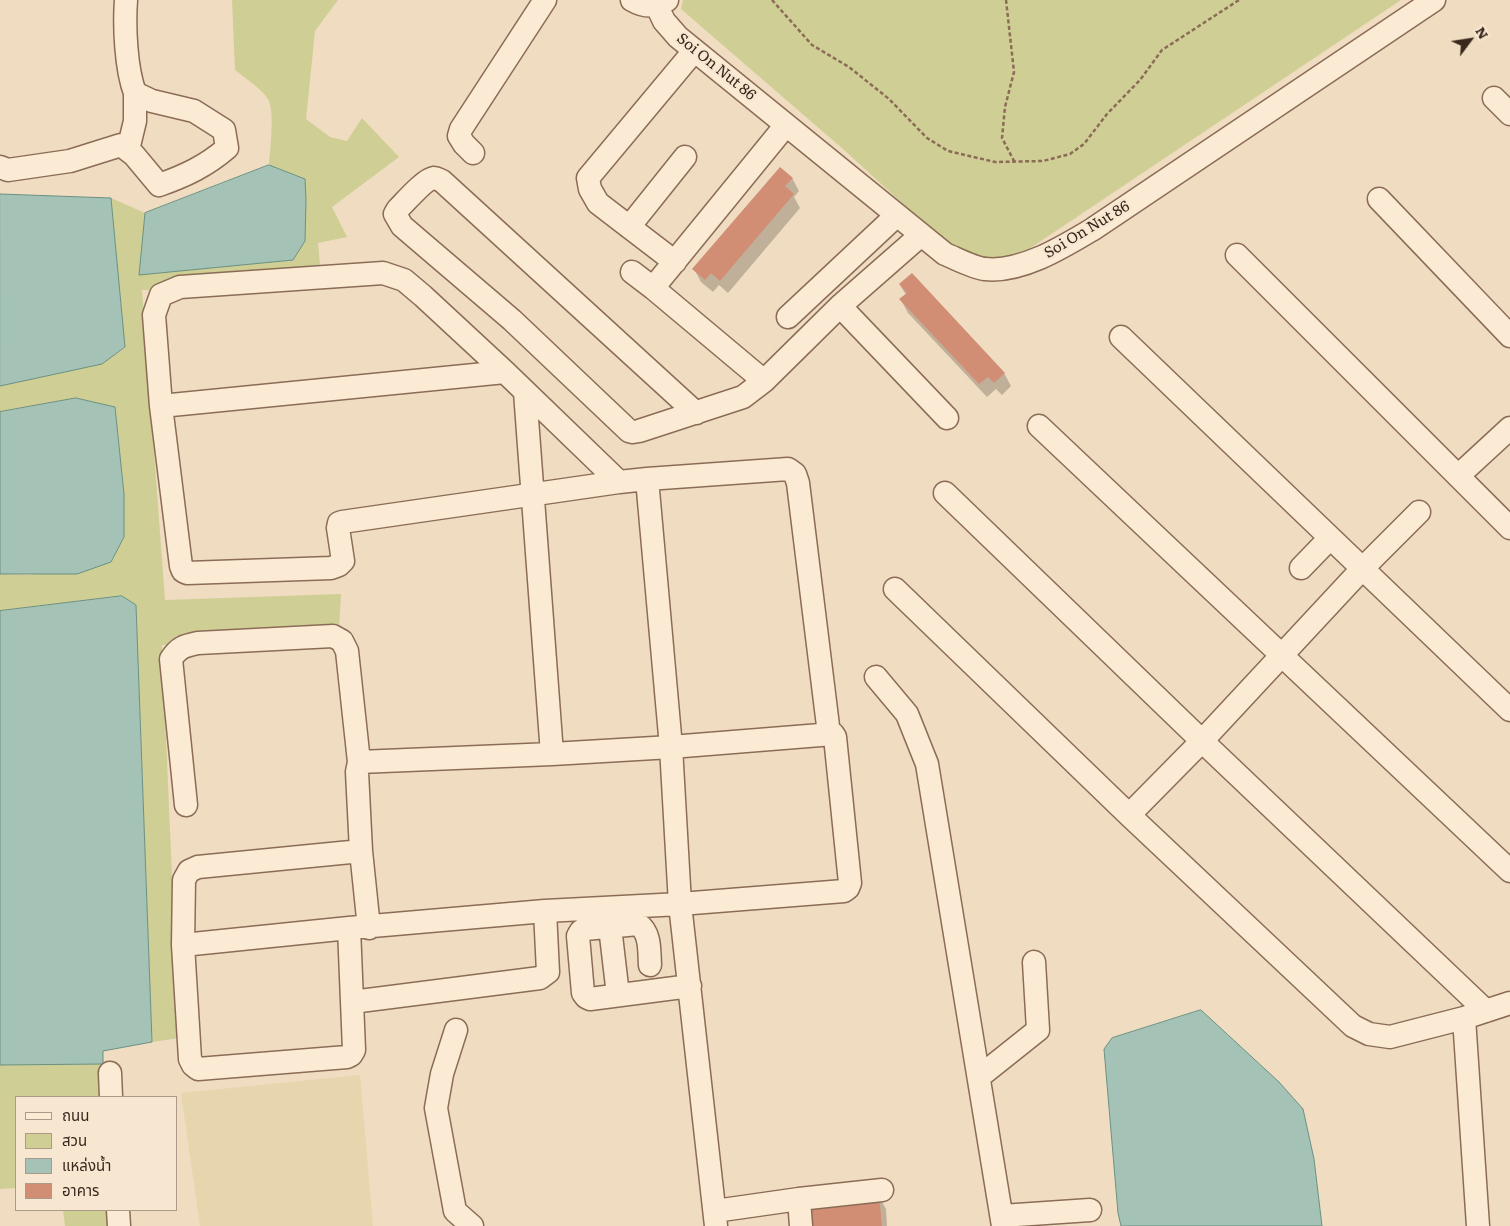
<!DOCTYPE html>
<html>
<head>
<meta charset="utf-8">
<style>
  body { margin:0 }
  #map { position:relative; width:1510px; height:1226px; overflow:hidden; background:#f0dcc1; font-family:Literata,"Noto Sans Thai",serif }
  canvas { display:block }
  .legend { position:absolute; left:15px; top:1096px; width:162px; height:115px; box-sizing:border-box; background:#f7e7d1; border:1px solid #ab9a89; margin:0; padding:6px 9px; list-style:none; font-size:15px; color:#39271c }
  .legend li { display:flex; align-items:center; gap:10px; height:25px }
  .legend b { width:25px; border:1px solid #ab9a89 }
  .north { position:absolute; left:1445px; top:15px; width:50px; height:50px; -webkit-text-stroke:4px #f7e7d1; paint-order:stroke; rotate:59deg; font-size:14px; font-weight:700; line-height:20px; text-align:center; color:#39271c }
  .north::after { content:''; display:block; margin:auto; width:18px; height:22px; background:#39271c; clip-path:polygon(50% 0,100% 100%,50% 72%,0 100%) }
</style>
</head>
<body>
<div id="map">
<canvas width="1510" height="1226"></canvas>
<ul class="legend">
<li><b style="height:6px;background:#fbead4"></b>ถนน</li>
<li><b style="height:14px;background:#cfce94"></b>สวน</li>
<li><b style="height:14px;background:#a4c2b5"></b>แหล่งน้ำ</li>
<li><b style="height:14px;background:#d18e74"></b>อาคาร</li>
</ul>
<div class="north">N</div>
</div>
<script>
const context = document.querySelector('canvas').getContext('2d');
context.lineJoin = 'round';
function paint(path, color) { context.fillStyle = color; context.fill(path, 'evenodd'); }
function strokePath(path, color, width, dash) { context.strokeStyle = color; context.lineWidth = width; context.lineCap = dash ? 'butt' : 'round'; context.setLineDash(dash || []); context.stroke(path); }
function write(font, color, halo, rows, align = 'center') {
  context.font = font + ' Literata,serif'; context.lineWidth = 4.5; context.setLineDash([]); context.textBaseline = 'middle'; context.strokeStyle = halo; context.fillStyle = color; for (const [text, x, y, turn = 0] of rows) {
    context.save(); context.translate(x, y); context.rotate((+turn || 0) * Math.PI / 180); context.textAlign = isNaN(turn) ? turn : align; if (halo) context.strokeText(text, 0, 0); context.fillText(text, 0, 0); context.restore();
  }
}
const farmland = new Path2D(`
  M360,1075L373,1226H200L181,1093Z`);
const green = new Path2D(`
  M232,0H338L315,31L306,119L330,137L347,141L362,118L399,157L332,207L347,237L318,243L322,288L142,290L165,600L341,594L338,645H162L179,1038L152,1042L136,605L122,596L0,611V574L29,575L111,562L124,537V494L115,407L76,398L0,412V386L101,364L125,348L111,198L145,213L139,275L305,179L269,165C270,150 275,110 268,99C260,87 246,79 235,70Z
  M683,0H1401L1029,249L987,264L950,247L843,149L681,9Z
  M103,1064L104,1097H16V1188L0,1189V1065Z
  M63,1210H107L108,1226H65Z`);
const water = new Path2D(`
  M269,165L305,179L306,200L305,241L293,260L139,275L145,213Z
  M0,194L111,198L125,347L102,364L0,386Z
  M76,398L115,407L124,494V537L111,562L77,574H0V412Z
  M122,596L136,605L152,1042L103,1051V1064L0,1065V611Z
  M1201,1010L1279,1082L1303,1109L1314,1159L1322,1226H1121L1118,1213L1104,1049L1112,1038Z`);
const shadow = new Path2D(`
  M792,178L799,191L794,197L800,208L728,293L719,285L713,292L701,282L694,269Z
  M900,285L1004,373L1011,386L1002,395L996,389L987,397L908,313L901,300L906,295Z
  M878,1195L886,1209L887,1226H809Z`);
const building = new Path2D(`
  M780,167L793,178L785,186L794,194L720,281L711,273L705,280L692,269Z
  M912,273L1005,373L994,383L988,377L979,384L899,299L907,293L899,284Z
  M879,1194L882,1226H807L805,1201Z`);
const path = new Path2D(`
  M772,0L812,45L849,67L889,99L927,138L948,151L995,162L1043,161L1070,154L1084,144L1107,114L1140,80L1162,50L1239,0
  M1006,0L1014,72L1005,107L1002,138L1014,161`);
const minor = new Path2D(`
  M632,0C644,7 655,8 667,0
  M657,6L664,21L678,37L945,254C955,258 974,268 985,269C1021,273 1063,247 1093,229L1434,0
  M1494,98L1510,114
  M128,150L135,121V93
  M473,153L464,144L459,136L461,129L545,0
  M0,167L8,170L70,161L121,145L134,155L159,185C185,176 206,166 227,148L224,130L194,111L152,101L135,93C126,69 124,27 126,0
  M1379,199L1510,336
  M629,227L685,157
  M1237,255L1510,528
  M675,262L598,203L590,189L588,178L694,51
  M632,272L653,288L764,381L743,397L639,431L633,432L629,431L512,320L402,226L395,214L398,209C405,202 425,179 434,178C437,178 439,180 442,181L696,413
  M653,288L786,125
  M840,306L947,418
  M788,317L897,215
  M1121,337L1510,710
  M764,381L840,306L921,235
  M161,406L505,372
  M1039,426L1510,871
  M1458,476L1510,428
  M647,479L671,747L680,904L716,1226
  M619,482L342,522L339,523L338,528L343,561L339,565L331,568L187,573L183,571L181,566L161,406L154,315L161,295L180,287L383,273L404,280L423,296L505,372L619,482L647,479L788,469L795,474L798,483L829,734
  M945,493L1202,741L1486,1011
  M1301,568L1330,538
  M895,589L1129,815L1353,1026L1369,1034L1390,1037L1464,1018L1510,1003
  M876,677L907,714L927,764L1003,1226
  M186,805L171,659C179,647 184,646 198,643L333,636L342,641L347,651L359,762
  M1129,815L1202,741L1362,569L1419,512
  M610,927L618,995
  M349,928L354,1050L351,1055L347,1057L198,1069L193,1065L190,1059L183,945L184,880L189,871L198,867L361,851
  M369,928L361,851L357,772L359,762L552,754L525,392
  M183,945L349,928L545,911L680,904L844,891L848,888L850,883L835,737L833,734L671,747L552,754
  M650,965C649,951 651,933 638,924L585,929L581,931L578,936L583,993L586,997L590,999L690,986
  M352,1002L540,978L548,972L545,911
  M1464,1018L1478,1226
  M456,1030L442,1074L436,1108L455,1211L472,1226
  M110,1073L111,1097
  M979,1077L1038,1030L1034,962
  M799,1199L882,1190
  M118,1210L119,1226
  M715,1211L799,1199L801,1226
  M1002,1216L1090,1210`);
const streetNames = [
  ["Soi On Nut 86",716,67,39],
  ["Soi On Nut 86",1087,230,-31]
];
paint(farmland, '#e6d5ad');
paint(green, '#cfce94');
paint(water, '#a4c2b5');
strokePath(water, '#6a9182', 1);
paint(shadow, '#0003');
paint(building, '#d18e74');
strokePath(minor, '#8b6c57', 25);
strokePath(path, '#8b6c57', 2.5, [4, 2.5]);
strokePath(minor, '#fbead4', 22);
write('15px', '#39271c', '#f7e7d1', streetNames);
</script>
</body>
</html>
